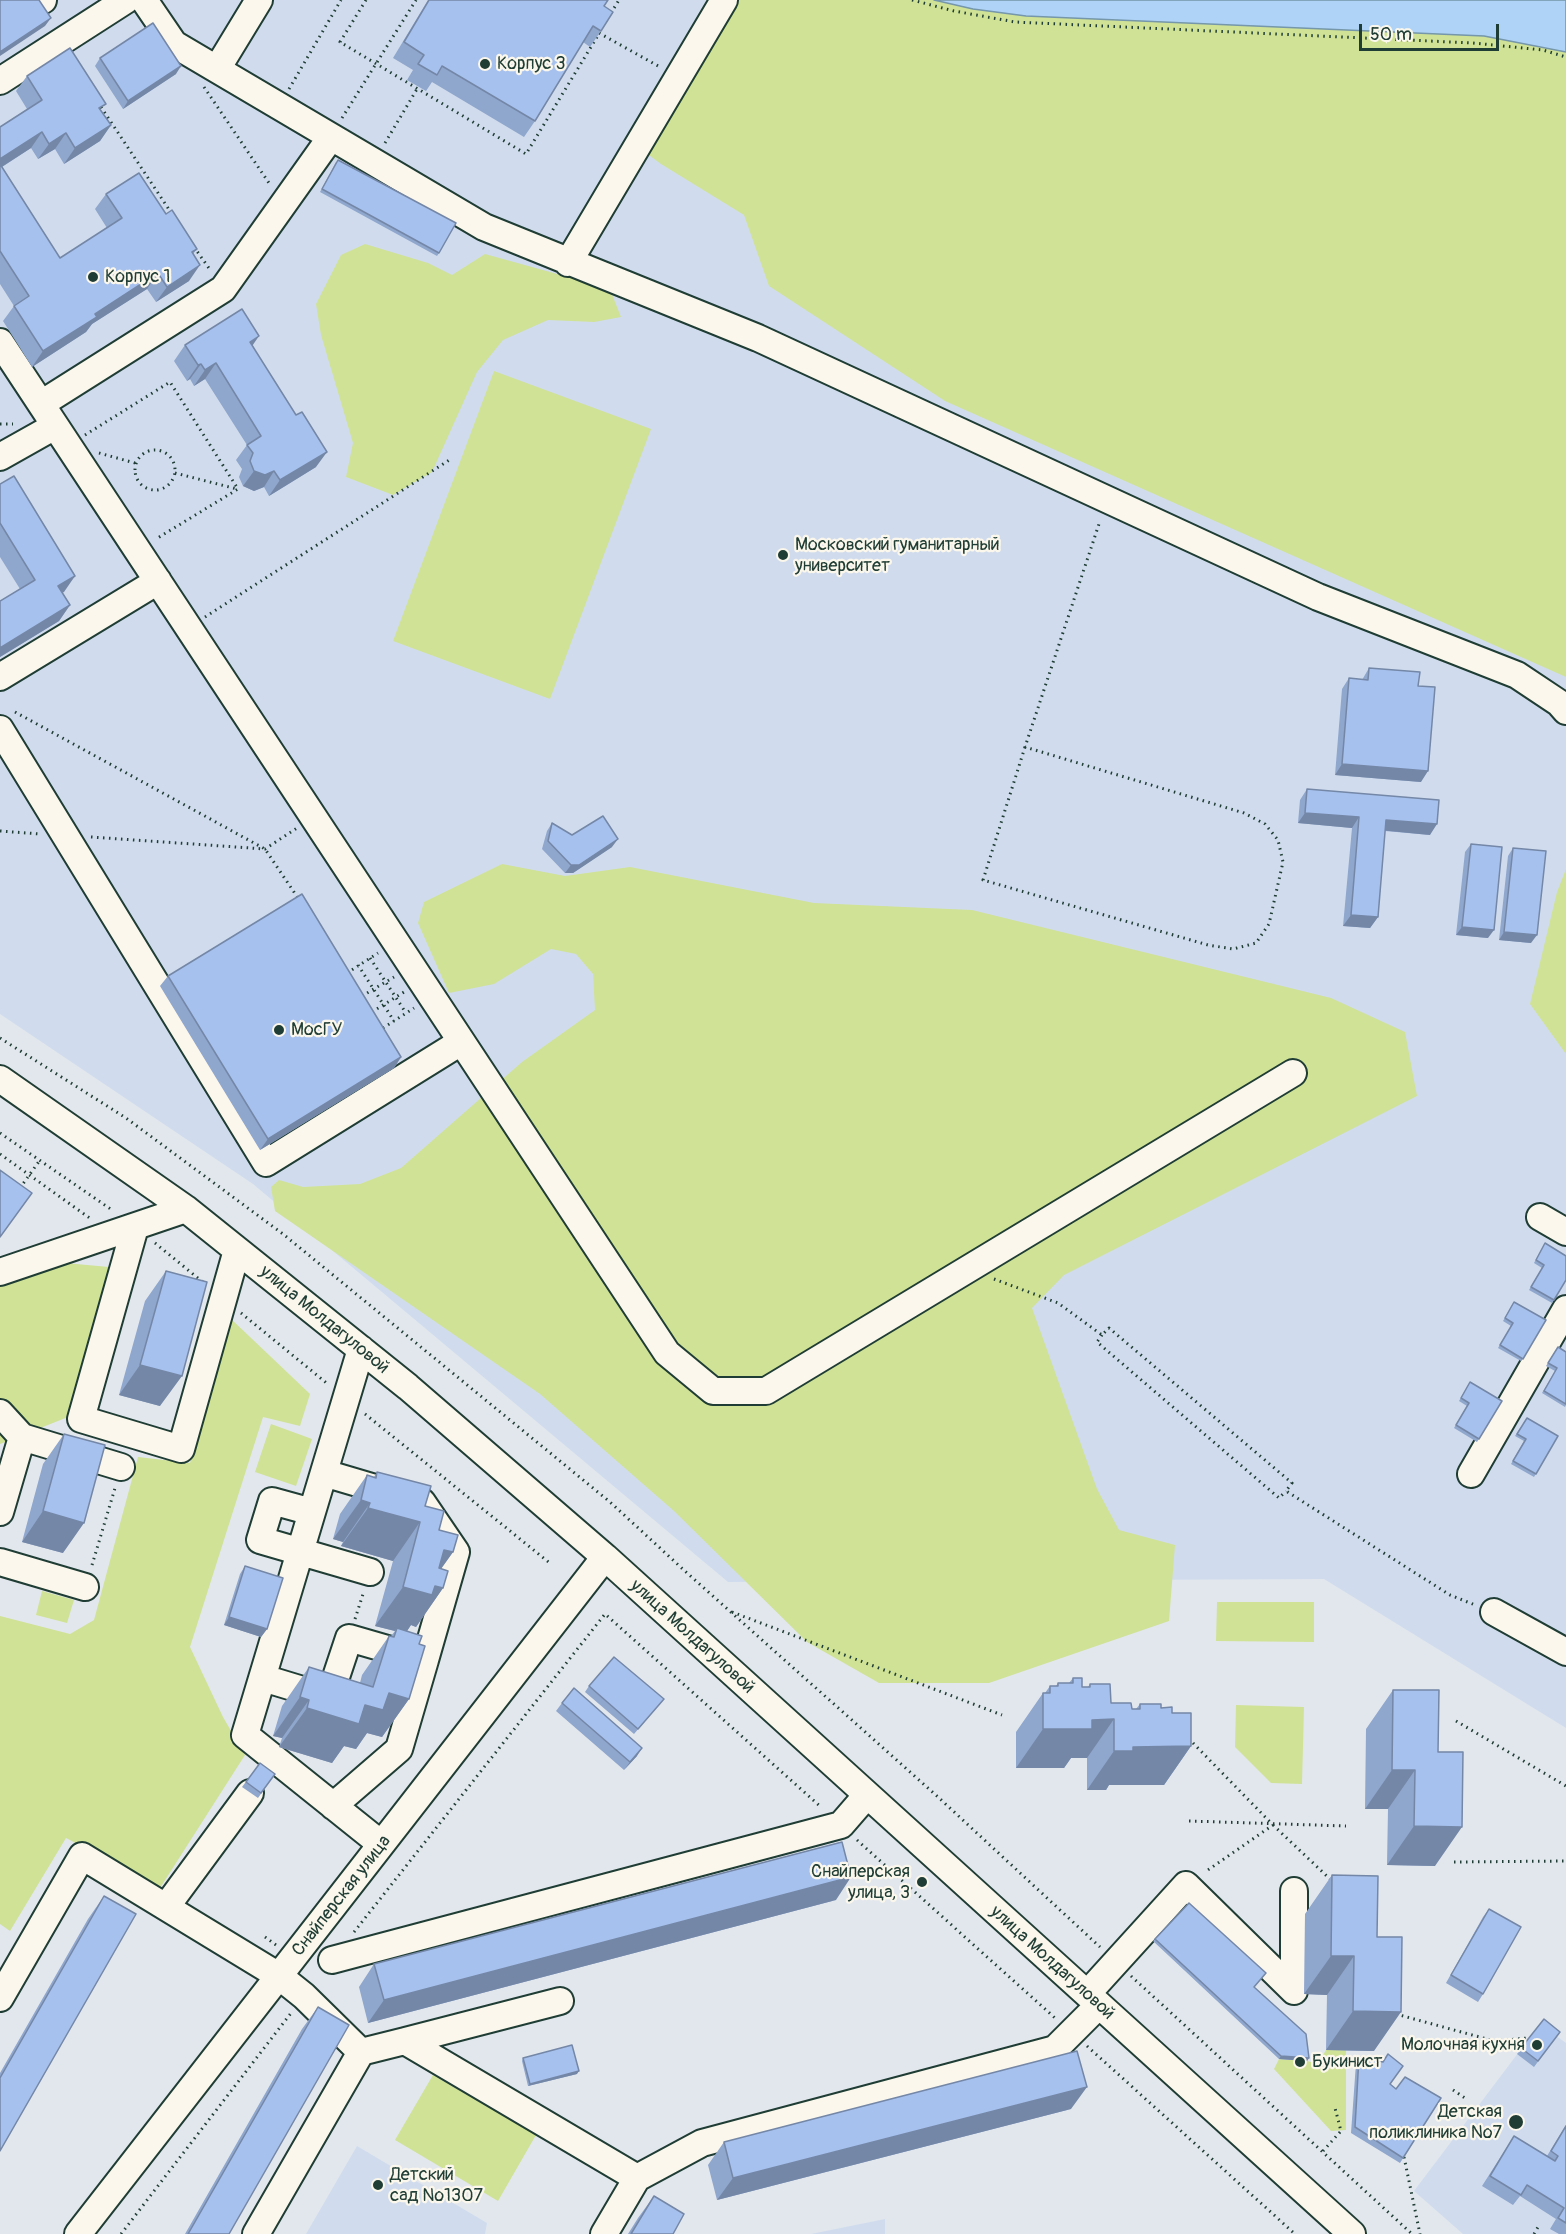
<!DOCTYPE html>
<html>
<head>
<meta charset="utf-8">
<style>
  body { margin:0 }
  #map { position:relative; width:1566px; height:2234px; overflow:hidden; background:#e2e7ed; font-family:Pangolin,sans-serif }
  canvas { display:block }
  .scale { position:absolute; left:1359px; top:24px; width:140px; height:27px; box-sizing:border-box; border:3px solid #1f3d34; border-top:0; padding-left:8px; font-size:18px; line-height:21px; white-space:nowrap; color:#1f3d34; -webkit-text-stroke:4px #fbf7ec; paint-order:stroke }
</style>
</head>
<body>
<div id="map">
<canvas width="1566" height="2234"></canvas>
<div class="scale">50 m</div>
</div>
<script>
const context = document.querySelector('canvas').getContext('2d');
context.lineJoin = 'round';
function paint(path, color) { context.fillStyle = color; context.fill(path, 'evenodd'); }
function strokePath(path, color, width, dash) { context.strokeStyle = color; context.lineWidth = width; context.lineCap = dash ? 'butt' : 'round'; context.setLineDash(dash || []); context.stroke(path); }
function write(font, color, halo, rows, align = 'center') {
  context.font = font + ' Pangolin,sans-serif'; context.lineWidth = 4.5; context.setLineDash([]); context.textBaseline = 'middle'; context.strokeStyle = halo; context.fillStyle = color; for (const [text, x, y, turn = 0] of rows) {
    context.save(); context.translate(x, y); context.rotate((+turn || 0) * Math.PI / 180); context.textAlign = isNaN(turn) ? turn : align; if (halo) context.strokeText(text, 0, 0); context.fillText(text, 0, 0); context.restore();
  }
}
const built = new Path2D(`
  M0,0H821L1566,96V1728L1324,1579L728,1582L253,1184L0,1014Z
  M1540,2024L1566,2043V2234H1463L1414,2191Z
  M357,2146L487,2223L485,2234H306Z
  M885,2219V2234H811Z`);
const green = new Path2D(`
  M724,0H1566V677L945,401L769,286L744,215L661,164L638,147Z
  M365,244L428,263L452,275L485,254L568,277L611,292L621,317L594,322L548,320L503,340L477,372L432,472L393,495L346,477L353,443L321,335L316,304L341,255Z
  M494,371L651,429L550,699L393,641Z
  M502,864L565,876L630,867L814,903L972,910L1331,998L1405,1032L1417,1096L1064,1275L1032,1308L1097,1489L1119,1530L1175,1545L1169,1621L989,1683H879L807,1642L674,1511L540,1394L275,1211L271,1187L279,1180L303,1187L360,1184L401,1168L522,1062L595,1010L593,974L576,954L551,949L494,984L449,993L418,923L424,902Z
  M1566,869V1054L1530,1004L1557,892Z
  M0,1257L109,1267L68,1417L0,1444Z
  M229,1317L310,1394L300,1426L263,1417L190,1647L223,1717L245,1755L160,1888L66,1838L10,1931L0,1924V1616L70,1634L94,1620L138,1457L190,1463Z
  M271,1424L312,1439L296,1486L255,1472Z
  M42,1591L74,1600L67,1623L36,1615Z
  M1217,1602H1314V1642L1216,1641Z
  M1236,1705L1304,1707L1302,1784L1271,1783L1235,1747Z
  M1326,2050H1346V2130L1331,2131L1274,2069L1279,2059L1307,2061L1318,2064Z
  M433,2075L536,2135L498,2201L395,2140Z`);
const water = new Path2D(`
  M934,0H1566V52L1484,36L1026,16L973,9Z`);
const path = new Path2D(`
  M366,0L340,42L526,154L597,37
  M912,0L954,11L1015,22L1473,43L1543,50L1566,57
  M611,13L619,0
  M599,33L660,67
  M204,87L271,186
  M289,89L341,0
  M101,107L172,214
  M342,118L416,0
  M385,143L417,89
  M194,247L211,271
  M0,424H13
  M85,435L170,382L238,489L156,539
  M135 470a20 20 0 1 1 40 0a20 20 0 1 1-40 0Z
  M99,453L135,463
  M175,473L237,489
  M205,617L451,459
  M15,712L265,849L298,898
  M1025,747L983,880L1208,945L1233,949L1256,943L1269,924L1283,862L1278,840L1265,824L1244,813L1025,747L1100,521
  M0,831L40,834
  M91,837L265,849L297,828
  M370,958L406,1013
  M358,965L394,1021
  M347,973L378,953
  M362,996L394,977
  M372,1012L404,992
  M383,1028L414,1008
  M0,1038L126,1118L283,1234L610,1502L686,1572L938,1797L1100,1947
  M0,1133L112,1210
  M0,1154L91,1219
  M20,1188L40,1160
  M155,1243L204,1283
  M994,1279L1058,1303L1102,1335L1109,1328L1292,1483L1286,1491L1450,1595L1475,1605
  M241,1313L329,1385
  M1102,1335L1097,1342L1279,1498L1286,1491
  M365,1414L551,1564
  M92,1565L115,1488
  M732,1612L1002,1715
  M355,1619L364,1591
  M1456,1721L1566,1786
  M1193,1743L1273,1825L1205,1872
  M1189,1821L1346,1826
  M1273,1825L1331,1880
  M857,1840L1055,2018
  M1454,1862L1566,1861
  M354,1932L605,1614L821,1807
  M265,1937L276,1945
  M1131,1976L1412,2234
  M1396,2014L1494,2041L1528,2038
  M1087,2046L1295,2234
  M1453,2090L1468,2100
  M1323,2151L1341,2131L1335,2108
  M1404,2157L1420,2234
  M121,2234L291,2013
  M1534,2234L1538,2227`);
const minor = new Path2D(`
  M30,0L33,6L43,0
  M144,0L174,44L484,227L758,338L1318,597L1517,675L1559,703L1566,711
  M217,69L259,0
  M0,81L126,0
  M568,263L724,0
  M0,342L667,1353L713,1391H766L1293,1073
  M41,404L223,289L331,137
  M0,457L55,426
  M0,677L158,581
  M0,729L266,1163L461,1042
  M0,1079L186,1209L408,1387L605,1557L1352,2234
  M1540,1217L1566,1232
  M135,1227L81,1419L181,1449L237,1250
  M0,1272L186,1209
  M361,1349L245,1735L381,1844
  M0,1413L22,1437L0,1512
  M22,1437L121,1467
  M1471,1474L1566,1309
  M312,1512L272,1501L260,1540L370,1572
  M0,1562L85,1587
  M1494,1612L1566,1652
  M263,1678L329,1698L349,1638L425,1660L456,1552L422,1502L324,1473
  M333,1806L399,1749L425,1660
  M166,1907L250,1793
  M332,1960L841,1825L867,1795
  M1087,1994L1186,1885L1294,1991V1891
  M0,1998L82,1856L279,1976L304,1996L361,2052L256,2234
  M405,2041L560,2001
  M361,2052L405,2041L637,2178
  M78,2234L605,1557
  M604,2234L637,2178L702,2143L1055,2049L1099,2005`);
const wall = new Path2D(`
  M428,0H608L604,6L601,31L590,47L583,42L535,121L524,137L432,82L426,91L407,80L413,70L393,58Z
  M100,58L176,74L123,109L95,66Z
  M27,76L101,110L111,125L100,141L64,164L55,149L38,159L31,148L2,167L60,258L107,228L95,209L106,194L166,214L197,249L193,254L189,281L156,302L147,289L92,324L86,332L32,367L3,321L14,306L0,284V127L27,109L16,91Z
  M336,162L439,253L437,256L320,192Z
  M185,345L253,346L316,467L269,496L264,487L254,491L243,486L239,477L242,469L236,460L247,445L205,379L194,386L190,379L187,381L174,361Z
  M0,484L75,576L62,592L70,605L59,621L0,657V601L20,589L0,557Z
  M1369,668L1421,782L1335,775L1342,689L1349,678L1362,680Z
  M1307,789L1430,835L1385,831L1378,917L1370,928L1343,926L1352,828L1298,823L1300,800Z
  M552,823L572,835L612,847L573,873H565L542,849L547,831Z
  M1471,844L1488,938L1456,935L1465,852Z
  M1513,848L1531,943L1499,940L1508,856Z
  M168,976L401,1057L394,1068L260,1150L160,986Z
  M1545,1243L1566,1280L1552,1303L1529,1290L1542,1268L1534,1263Z
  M166,1271L160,1406L119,1395L145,1301Z
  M1514,1302L1546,1320L1521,1361L1498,1348L1511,1326L1503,1321Z
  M1558,1347L1566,1352V1405L1565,1407L1542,1393L1555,1371L1546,1366Z
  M1470,1382L1502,1401L1477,1442L1454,1428L1467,1406L1459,1401Z
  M1527,1418L1558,1436L1534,1477L1511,1464L1524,1441L1515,1436Z
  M64,1434L63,1553L22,1542L43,1464Z
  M377,1472L425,1506L453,1552L441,1569L443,1588L416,1627L411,1625L407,1631L419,1644L409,1699L382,1737L367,1733L356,1749L344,1746L332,1763L279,1747L282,1738L273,1736L282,1706L309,1667L360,1683L362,1675L389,1636H391L395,1631L375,1626L393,1561L341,1546L343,1542L333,1539L340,1514L367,1475L374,1477Z
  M245,1566L267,1629L261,1637L224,1625L240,1574Z
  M1073,1678L1082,1687H1088L1090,1684L1111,1703L1132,1709H1136L1140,1704L1161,1708L1172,1713L1191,1746L1164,1785H1109L1106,1790H1087V1758H1071L1064,1768H1016V1732L1043,1693H1045L1050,1686H1056L1058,1683H1069Z
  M589,1686L664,1699L634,1734L585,1692Z
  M1393,1690H1439L1435,1866L1387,1865L1388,1809H1365L1366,1729Z
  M562,1703L637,1756L624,1770L556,1711Z
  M260,1763L275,1774L258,1798L242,1787Z
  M1332,1875L1378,1876L1374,2051L1326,2050L1327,1995L1304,1994L1305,1914Z
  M104,1896L0,2151V2073L88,1919Z
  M836,1900L368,2023L359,1987L374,1964Z
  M1489,1909L1483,1994L1478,2002L1446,1983L1483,1917Z
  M1155,1939L1254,1987L1309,2058L1307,2061L1279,2059L1153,1941Z
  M318,2007L229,2234H185L302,2029Z
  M1544,2019L1560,2032L1534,2067L1517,2054Z
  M1359,2057L1390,2085L1396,2089L1441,2098L1400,2163L1351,2133L1356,2063Z
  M523,2058L577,2074L528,2086L522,2061Z
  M1071,2109L717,2200L708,2165L724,2142Z
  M1566,2125V2234H1559L1550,2229L1556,2219L1520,2196L1513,2205L1482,2186L1514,2136L1547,2156Z
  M654,2196L673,2234H628L638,2218Z`);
const shadedWall = new Path2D(`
  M51,18L45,26L0,56V52Z
  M181,66L176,74L123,109L128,101Z
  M111,125L100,141L64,164L75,148Z
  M42,132L31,148L0,168V159Z
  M66,133L55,149L38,159L49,144Z
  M200,265L189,281L156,302L167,287Z
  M158,273L147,289L92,324L86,332L32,367L43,351L95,314Z
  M259,336L248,352L250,342Z
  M216,363L205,379L194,386L205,370Z
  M201,364L190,379L187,381L198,365Z
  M327,452L316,467L269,496L280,480Z
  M254,471H274L264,487L254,491L243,486Z
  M75,576L64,592L47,602L58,586Z
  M70,605L59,621L0,657V648Z
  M1342,764L1428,771L1421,782L1335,775Z
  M1305,813L1359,817L1352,828L1298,823Z
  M1386,820L1437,824L1430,835L1379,830Z
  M618,839L612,847L573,873H565L571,865Z
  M1351,915L1378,917L1370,928L1343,926Z
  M1462,927L1494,930L1488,938L1456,935Z
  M1504,932L1537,935L1531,943L1499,940Z
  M401,1057L394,1068L260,1150L268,1139Z
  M140,1365L182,1376L160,1406L119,1395Z
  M361,1500L370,1503L343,1542L333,1539Z
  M368,1508L420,1522L393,1561L341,1546Z
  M43,1511L84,1523L63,1553L22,1542Z
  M444,1550L453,1552L425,1591Z
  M435,1586L443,1588L416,1627L411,1625L405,1634L397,1628L395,1631L375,1626L403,1587Z
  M229,1617L267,1629L261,1637L224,1625Z
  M389,1693L409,1699L382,1737L367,1733L356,1749L344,1746L332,1763L279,1747L307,1708L365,1705Z
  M300,1697L309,1700L282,1738L273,1736Z
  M1114,1719L1087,1758H1071L1064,1768H1016L1043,1729L1092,1720Z
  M1191,1746L1164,1785H1109L1106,1790H1087L1114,1751L1133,1747Z
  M642,1748L637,1756L624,1770L630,1762Z
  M1392,1770H1415L1388,1809H1365Z
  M1414,1826L1462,1827L1435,1866L1387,1865Z
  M851,1877L836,1900L368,2023L384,2000Z
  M1331,1956H1354L1327,1995L1304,1994Z
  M1353,2011L1401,2012L1374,2051L1326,2050Z
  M1281,2056L1309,2058L1307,2061L1279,2059Z
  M579,2071L577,2074L528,2086L530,2084Z
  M1087,2087L1071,2109L717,2200L733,2178Z`);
const building = new Path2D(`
  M0,0H39L51,18L0,52Z
  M429,0H608L604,6L613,12L601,31L593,26L535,121L442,66L437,75L418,64L424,55L404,42Z
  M153,23L181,66L128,101L100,58Z
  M70,48L106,104L99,108L111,125L75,148L66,133L49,144L42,132L0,159V127L42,100L27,76Z
  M338,160L456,223L439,253L322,189Z
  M0,164L60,258L122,218L106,194L139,173L166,214L172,210L197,249L192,252L200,265L167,287L158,273L95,314L97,317L43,351L14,306L29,296L0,251Z
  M242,309L259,336L250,342L296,415L302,412L327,452L280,480L274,471L265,475L254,471L250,461L253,453L247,445L261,436L216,363L205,370L201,364L198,365L185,345Z
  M14,476L75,576L58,586L70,605L0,648V601L35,580L0,523V484Z
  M1369,668L1420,672L1418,686L1435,687L1428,771L1342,764L1349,678L1368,680Z
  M1307,789L1439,800L1437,824L1386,820L1378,917L1351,915L1359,817L1305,813Z
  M603,816L618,839L579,865H571L548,841L552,823L572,835Z
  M1471,844L1502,847L1494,930L1462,927Z
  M1513,848L1546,851L1537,935L1504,932Z
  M302,894L401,1057L268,1139L168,976Z
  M0,1170L32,1193L0,1237Z
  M1545,1243L1566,1256V1280L1554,1300L1531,1287L1544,1265L1536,1260Z
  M166,1271L207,1282L182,1376L140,1365Z
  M1514,1302L1546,1320L1523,1359L1500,1345L1513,1323L1505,1318Z
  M1558,1347L1566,1352V1404L1544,1391L1557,1368L1548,1363Z
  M1470,1382L1502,1401L1479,1439L1456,1425L1469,1403L1461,1398Z
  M1527,1418L1558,1436L1536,1474L1513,1461L1526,1439L1517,1434Z
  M64,1434L105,1445L84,1523L43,1511Z
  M377,1472L431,1486L425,1506L444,1511L439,1530L458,1535L453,1552L444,1550L439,1568L448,1571L443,1588L435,1586L432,1595L403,1587L420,1522L368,1508L370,1503L361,1500L367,1475L376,1478Z
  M245,1566L283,1578L267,1629L229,1617Z
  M397,1628L422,1636L419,1644L425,1646L409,1699L389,1693L383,1710L365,1705L359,1724L307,1708L309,1700L300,1697L309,1667L373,1687L389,1636L394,1637Z
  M614,1657L664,1699L638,1729L589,1686Z
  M1073,1678H1082V1687H1090V1684H1110L1111,1703H1131L1132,1709H1140V1704H1161V1708L1172,1707V1713H1191V1746L1133,1747V1751H1114V1719L1092,1720V1729H1043V1693H1050V1686H1058V1683H1073Z
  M574,1688L642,1748L630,1762L562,1703Z
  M1393,1690H1439L1438,1752H1463L1462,1827L1414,1826L1415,1770H1392Z
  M260,1763L275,1774L261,1793L246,1782Z
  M842,1842L851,1877L384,2000L374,1964Z
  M1332,1875L1378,1876L1377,1937H1402L1401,2012L1353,2011L1354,1956H1331Z
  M104,1896L136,1914L0,2151V2078Z
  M1189,1903L1266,1973L1254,1987L1306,2034L1309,2058L1281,2056L1155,1939Z
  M1489,1909L1521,1927L1483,1994L1451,1975Z
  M318,2007L349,2025L229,2234H188Z
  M1544,2019L1560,2032L1538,2061L1521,2048Z
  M572,2045L579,2071L530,2084L523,2058Z
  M1077,2051L1087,2087L733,2178L724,2142Z
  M1388,2054L1403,2066L1390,2084L1396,2089L1405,2077L1441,2098L1403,2158L1355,2127L1359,2057L1383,2062Z
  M1566,2126V2223L1558,2218L1564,2208L1527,2185L1521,2195L1490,2176L1514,2136L1555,2161L1558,2156L1551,2151Z
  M654,2196L684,2214L673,2234H631Z`);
const markers = [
  [485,64,6,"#1f3d34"],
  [93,277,6,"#1f3d34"],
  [783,555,6,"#1f3d34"],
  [279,1030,6,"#1f3d34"],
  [922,1882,6,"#1f3d34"],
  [1537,2045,6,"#1f3d34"],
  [1300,2062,6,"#1f3d34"],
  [1516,2122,8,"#1f3d34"],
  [378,2185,6,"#1f3d34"]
];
const poiNames = [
  ["Корпус 3",497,64],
  ["Корпус 1",105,277],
  ["Московский гуманитарный",795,545],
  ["университет",795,566],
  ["МосГУ",291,1030],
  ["Снайперская",910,1872,"right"],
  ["улица, 3",910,1893,"right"],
  ["Молочная кухня",1525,2045,"right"],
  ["Букинист",1312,2062],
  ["Детская",1502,2112,"right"],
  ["поликлиника №7",1502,2133,"right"],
  ["Детский",390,2175],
  ["сад №1307",390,2196]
];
const streetNames = [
  ["улица Молдагуловой",324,1320,39],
  ["улица Молдагуловой",692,1637,42],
  ["Снайперская улица",342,1896,-52],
  ["улица Молдагуловой",1052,1963,42]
];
paint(built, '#d0dced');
paint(green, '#d0e296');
paint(water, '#afd3f7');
strokePath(water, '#7597a9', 1.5);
strokePath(minor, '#1f3d34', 30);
strokePath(path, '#1f3d34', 3, [1.5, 4.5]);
strokePath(minor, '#fbf7ec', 26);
paint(wall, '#8fa6cd');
paint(shadedWall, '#7487a7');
paint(building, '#a6c1ee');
strokePath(building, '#7487a7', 1.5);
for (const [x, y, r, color] of markers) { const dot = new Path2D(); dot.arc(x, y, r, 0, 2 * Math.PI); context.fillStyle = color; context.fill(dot); strokePath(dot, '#fbf7ec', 2); }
write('18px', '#1f3d34', '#fbf7ec', poiNames, 'left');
write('18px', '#1f3d34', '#fbf7ec', streetNames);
</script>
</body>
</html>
